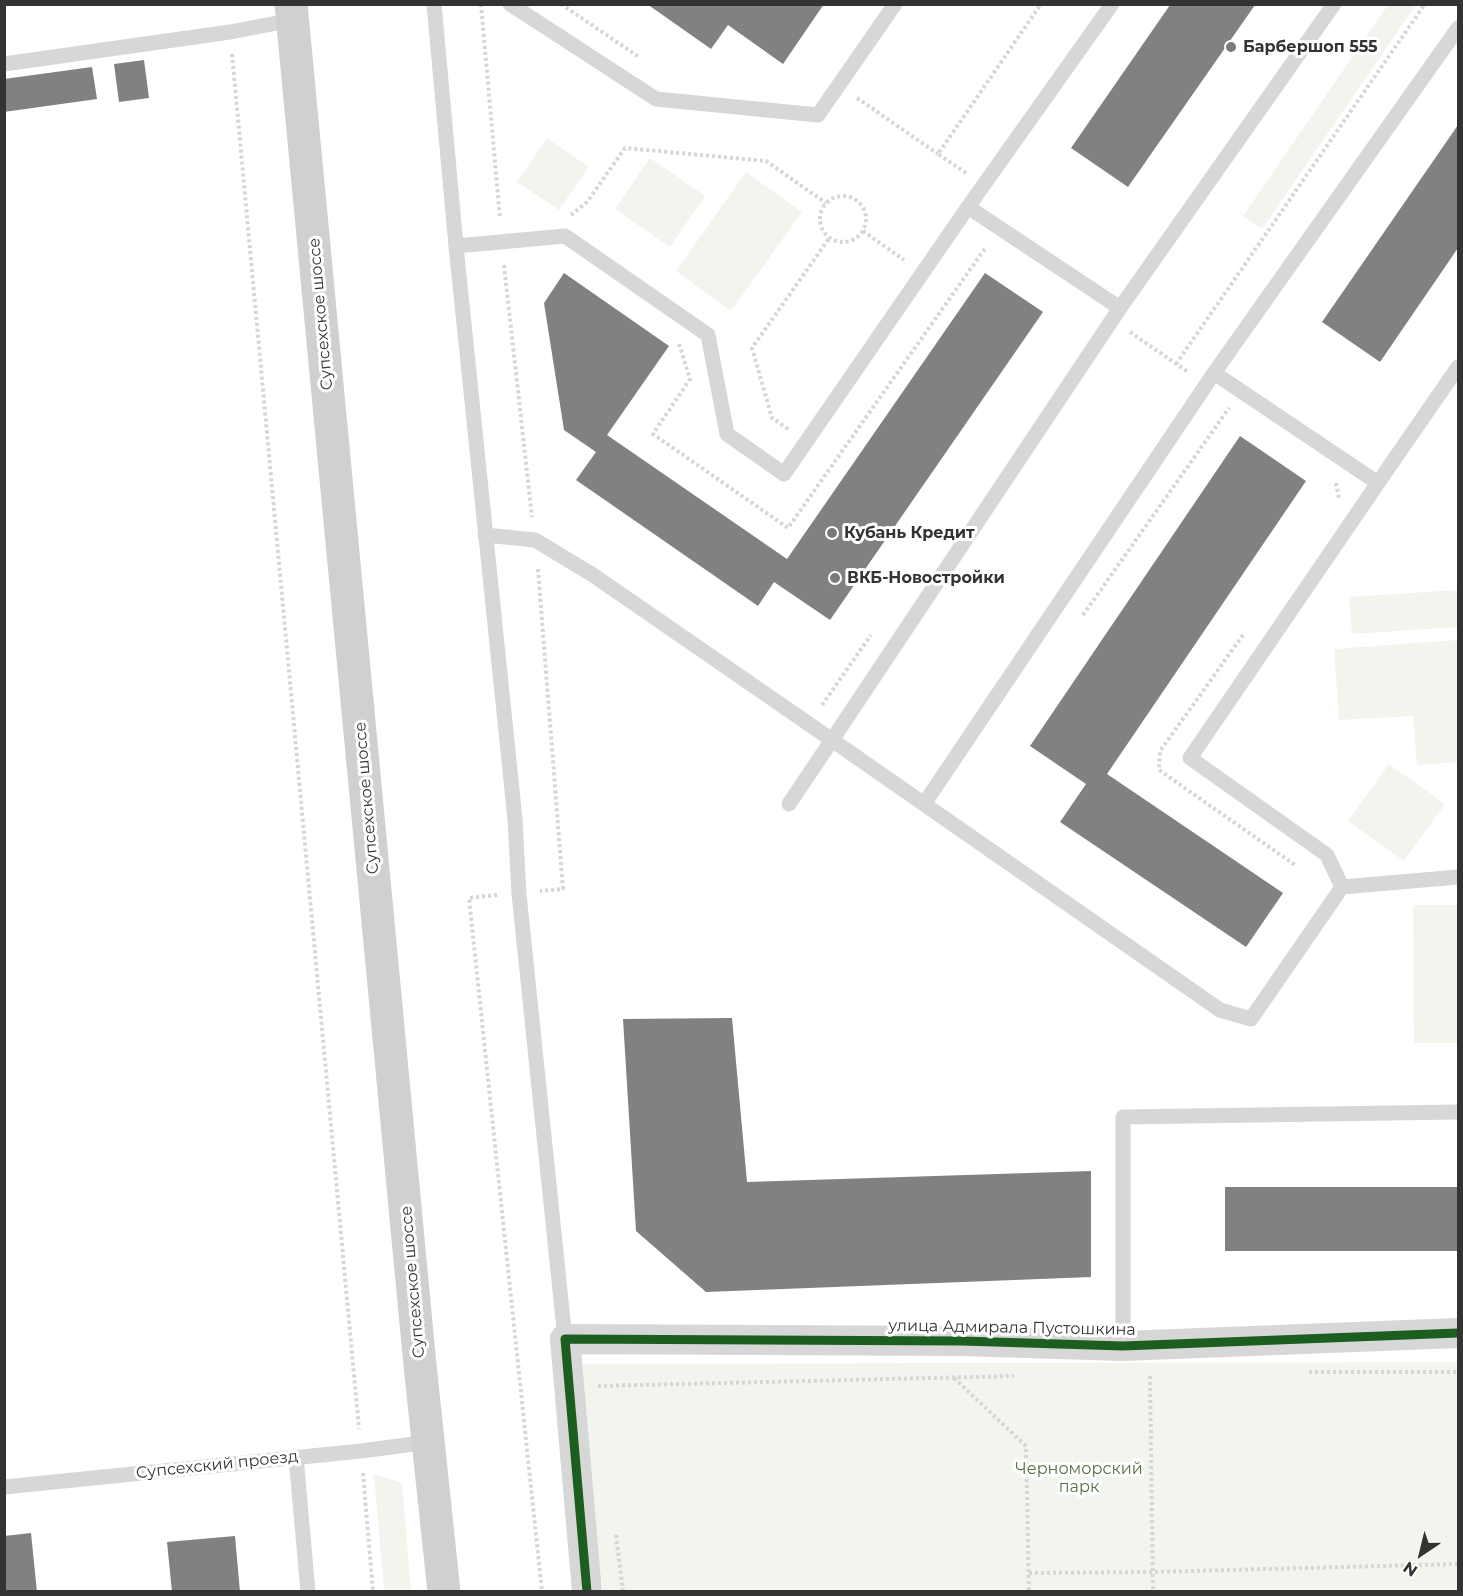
<!DOCTYPE html>
<html>
<head>
<meta charset="utf-8">
<style>
  body { margin:0 }
  #map { position:relative; width:1463px; height:1596px; overflow:hidden; background:#fff; font-family:Montserrat,sans-serif }
  canvas { display:block }
  .frame { position:absolute; inset:0; border:6px solid #333; pointer-events:none }
  .north { position:absolute; left:1391px; top:1524px; width:60px; height:60px; -webkit-text-stroke:4px #fff; paint-order:stroke; rotate:215deg; font-size:16px; font-weight:700; line-height:24px; text-align:center; color:#333 }
  .north::after { content:''; display:block; margin:auto; width:21px; height:27px; background:#333; clip-path:polygon(50% 0,100% 100%,50% 72%,0 100%) }
</style>
</head>
<body>
<div id="map">
<canvas width="1463" height="1596"></canvas>
<div class="frame"></div>
<div class="north">N</div>
</div>
<script>
const context = document.querySelector('canvas').getContext('2d');
context.lineJoin = 'round';
function paint(path, color) { context.fillStyle = color; context.fill(path, 'evenodd'); }
function strokePath(path, color, width, dash) { context.strokeStyle = color; context.lineWidth = width; context.lineCap = dash ? 'butt' : 'round'; context.setLineDash(dash || []); context.stroke(path); }
function write(font, color, halo, rows, align = 'center') {
  context.font = font + ' Montserrat,sans-serif'; context.lineWidth = 6; context.setLineDash([]); context.textBaseline = 'middle'; context.strokeStyle = halo; context.fillStyle = color; for (const [text, x, y, turn = 0] of rows) {
    context.save(); context.translate(x, y); context.rotate((+turn || 0) * Math.PI / 180); context.textAlign = isNaN(turn) ? turn : align; if (halo) context.strokeText(text, 0, 0); context.fillText(text, 0, 0); context.restore();
  }
}
const green = new Path2D(`
  M1388,5H1416L1262,229L1243,216Z
  M547,138L589,167L559,210L517,182Z
  M650,158L705,196L670,247L615,209Z
  M746,172L802,212L731,311L676,271Z
  M1458,590V627L1352,634L1349,597Z
  M1458,640V762L1417,765L1413,716L1339,720L1334,649Z
  M1389,764L1445,804L1404,861L1348,821Z
  M1413,905H1458V1043H1414Z
  M1458,1362V1591H603L574,1364Z
  M374,1474L402,1483L411,1591H384Z`);
const building = new Path2D(`
  M647,4H824L783,64L728,25L711,49Z
  M1170,5H1255L1128,187L1071,148Z
  M144,60L149,98L119,102L114,64Z
  M92,67L97,99L4,112V79Z
  M1458,125V248L1380,362L1322,322Z
  M564,273L669,346L607,435L787,559L985,273L1043,312L830,620L774,582L758,606L576,480L596,452L564,430L544,303Z
  M1240,436L1306,481L1107,774L1283,893L1246,947L1060,822L1086,784L1030,746Z
  M732,1018L747,1182L1091,1171V1277L706,1292L636,1231L623,1019Z
  M1225,1187H1458V1251H1225Z
  M31,1533L37,1592H4V1536Z
  M235,1536L240,1592H172L167,1542Z`);
const path = new Path2D(`
  M481,4L500,219
  M561,4L639,57
  M232,54L359,1429
  M857,98L938,154
  M966,173L938,154L1041,4
  M820 219a23 23 0 1 1 46 0a23 23 0 1 1-46 0Z
  M571,215L587,202L625,148L766,161L826,203
  M863,231L904,260
  M504,265L532,517
  M1130,332L1188,372
  M679,344L690,379L653,434L788,528L986,247
  M1176,364L1425,4
  M788,429L772,418L752,348L830,237
  M1336,483L1339,499
  M538,569L563,889L540,891
  M1083,615L1229,408
  M1243,635L1160,751L1159,770L1295,865
  M822,705L871,635
  M497,895L469,898L542,1592
  M1309,1372H1458
  M1150,1376L1153,1592
  M954,1378L1026,1446L1029,1592
  M598,1386L1014,1376
  M363,1473L373,1592
  M616,1535L623,1592
  M1029,1573L1152,1572L1458,1564`);
const lane = new Path2D(`
  M434,4L456,246L515,819L519,894L565,1339
  M510,4L656,99L818,115L895,4
  M4,64L230,32L293,20
  M968,207L1112,4
  M456,246L565,236L708,335L727,434L784,474L968,207L1120,308L832,740L593,575L535,540L485,535
  M1120,308L1334,4
  M1214,373L1458,28
  M1378,483L1458,367
  M789,804L832,740L1220,1010L1251,1019L1342,887L1327,855L1190,758L1378,483L1214,373L924,804
  M1342,887L1458,877
  M1123,1346V1117L1458,1112
  M296,1457L308,1592
  M4,1487L361,1451L429,1442`);
const street = new Path2D(`
  M587,1592L565,1339L962,1341L1123,1346L1458,1333`);
const secondary = new Path2D(`
  M291,4L420,1365L444,1592`);
const cycleway = new Path2D(`
  M587,1592L565,1339L962,1341L1123,1346L1458,1333`);
const markers = [
  [1231,47,6,"#7a7a7a"],
  [832,533,6,"#7a7a7a"],
  [835,578,6,"#7a7a7a"]
];
const poiNames = [
  ["Барбершоп 555",1243,47],
  ["Кубань Кредит",844,533],
  ["ВКБ-Новостройки",847,578]
];
const streetNames = [
  ["Супсехское шоссе",321,314,-95],
  ["Супсехское шоссе",367,798,-95],
  ["Супсехское шоссе",413,1282,-95],
  ["улица Адмирала Пустошкина",1012,1328,1],
  ["Супсехский проезд",217,1465,-6]
];
const parkNames = [
  ["Черноморский",1079,1469],
  ["парк",1079,1487]
];
paint(green, '#f1f5ed');
paint(building, '#818181');
strokePath(path, '#d6d6d6', 4, [3, 3]);
strokePath(lane, '#d7d7d7', 15);
strokePath(street, '#d7d7d7', 30);
strokePath(secondary, '#d0d0d0', 33);
strokePath(cycleway, '#1b5e20', 9);
for (const [x, y, r, color] of markers) { const dot = new Path2D(); dot.arc(x, y, r, 0, 2 * Math.PI); context.fillStyle = color; context.fill(dot); strokePath(dot, '#fff', 2); }
write('bold 16px', '#333', '#fff', poiNames, 'left');
write('16px', '#333', '#fff', streetNames);
write('16px', '#56703f', '#fff', parkNames);
</script>
</body>
</html>
